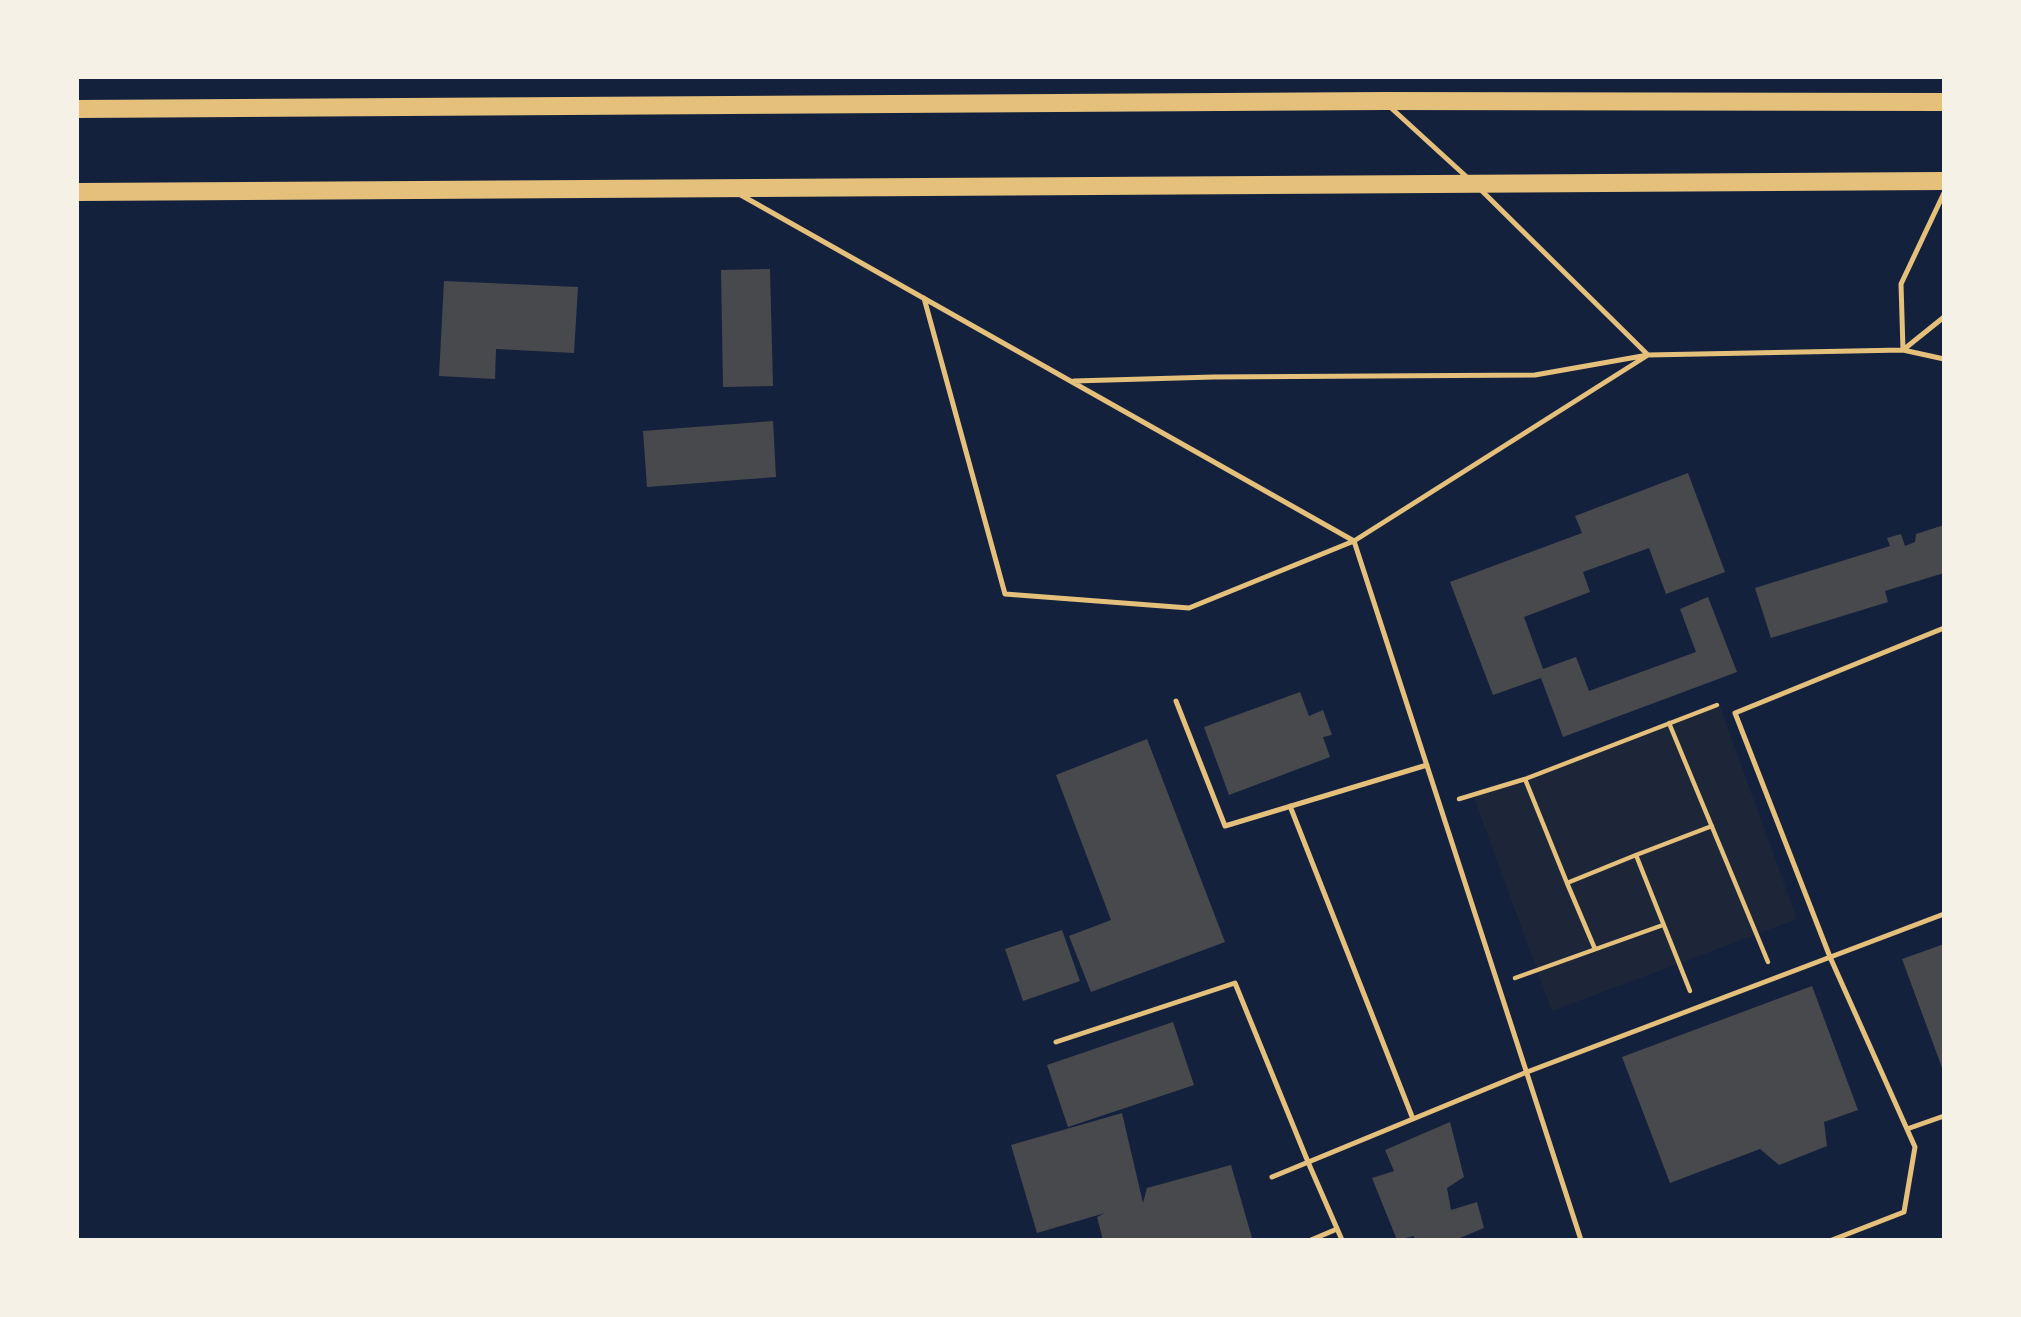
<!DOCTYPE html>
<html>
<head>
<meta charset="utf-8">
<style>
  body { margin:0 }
  #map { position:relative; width:2021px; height:1317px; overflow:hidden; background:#14213d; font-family:"Roboto Serif",serif }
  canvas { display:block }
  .frame { position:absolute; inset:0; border:79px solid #f6f1e7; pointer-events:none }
</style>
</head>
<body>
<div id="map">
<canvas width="2021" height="1317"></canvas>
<div class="frame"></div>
</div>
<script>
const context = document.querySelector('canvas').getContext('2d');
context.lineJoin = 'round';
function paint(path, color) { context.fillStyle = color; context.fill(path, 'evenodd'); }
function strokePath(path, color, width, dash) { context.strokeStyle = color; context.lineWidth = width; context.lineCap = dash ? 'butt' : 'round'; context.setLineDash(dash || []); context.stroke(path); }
const green = new Path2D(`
  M1719,704L1797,919L1552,1011L1473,795Z`);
const building = new Path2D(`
  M770,269L773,386L723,387L721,270Z
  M444,281L578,287L574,353L496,349L495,379L439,376Z
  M773,421L776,477L647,487L643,431Z
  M1688,473L1725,572L1666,594L1649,548L1583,572L1590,592L1524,617L1543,669L1576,657L1589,691L1696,652L1680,609L1708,597L1737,672L1563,737L1541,678L1493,695L1450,582L1582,533L1575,516Z
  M1944,525V573L1885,591L1888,602L1771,638L1755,588L1890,546L1887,538L1901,534L1905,546L1915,542L1916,534Z
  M1300,692L1309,716L1323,710L1332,735L1323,737L1330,757L1229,795L1204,727Z
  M1147,739L1225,942L1091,992L1069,936L1111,920L1056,775Z
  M1062,930L1080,981L1023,1001L1005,949Z
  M1944,944V1073L1902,959Z
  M1812,986L1858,1110L1824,1122L1827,1146L1779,1165L1760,1149L1670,1183L1622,1057Z
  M1173,1022L1194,1085L1068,1127L1047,1065Z
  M1122,1113L1143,1203L1147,1188L1231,1165L1252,1238L1243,1240H1103L1097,1217L1105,1213L1037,1233L1011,1145Z
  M1450,1122L1464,1177L1447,1188L1451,1210L1477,1202L1484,1228L1455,1240H1415L1414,1236L1397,1240L1372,1178L1394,1171L1385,1150Z`);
const path = new Path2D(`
  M1669,723L1768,962
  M1459,799L1525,779
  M1636,855L1712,826
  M1567,883L1525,779L1717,705
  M1595,949L1567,883L1636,855L1690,991
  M1515,978L1663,925`);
const service = new Path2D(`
  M1389,106L1470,180
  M1944,193L1901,284L1903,350L1944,317
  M739,194L1354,541L1581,1240
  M924,298L1005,594L1189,608L1354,541L1648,355L1480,189
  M1074,381L1213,377L1535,375L1648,355L1903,350L1944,359
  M1176,701L1225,826L1427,765
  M1290,806L1413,1119
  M1056,1042L1235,983L1308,1162L1342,1240
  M1907,1129L1944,1116
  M1272,1177L1527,1072L1944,914
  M1311,1240L1337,1229
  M1832,1240L1904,1212L1915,1147L1830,957L1735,713L1944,628`);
const primary = new Path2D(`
  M77,109L1384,101L1944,102
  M77,192L1944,181`);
paint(green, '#1d2539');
paint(building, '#48494c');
strokePath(path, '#e5c07b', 4.5);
strokePath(service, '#e5c07b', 5);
strokePath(primary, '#e5c07b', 18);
</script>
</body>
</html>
